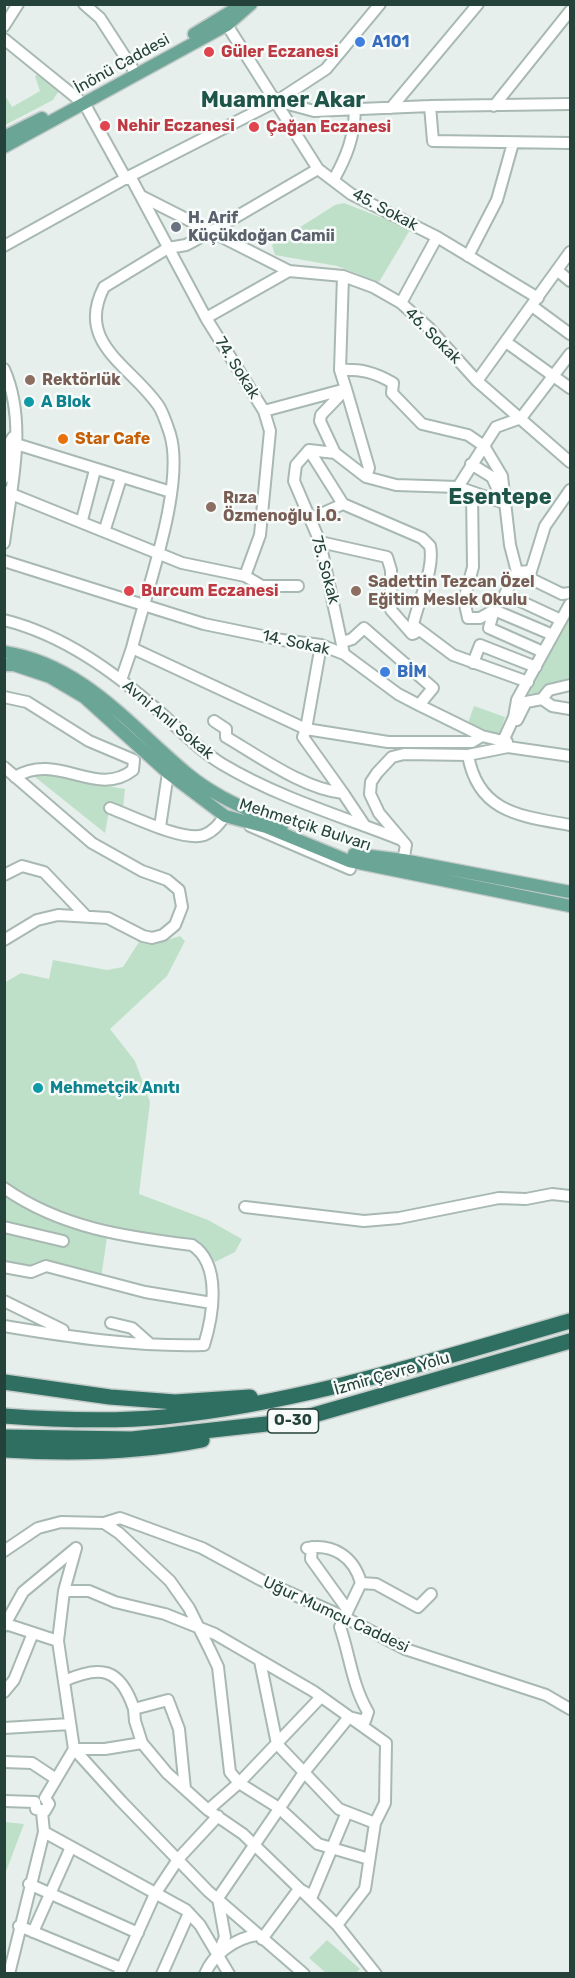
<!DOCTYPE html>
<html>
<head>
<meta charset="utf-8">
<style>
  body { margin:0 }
  #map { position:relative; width:575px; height:1978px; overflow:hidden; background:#e6efeb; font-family:Rubik,sans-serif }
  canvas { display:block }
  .frame { position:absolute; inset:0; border:6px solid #24423a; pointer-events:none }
</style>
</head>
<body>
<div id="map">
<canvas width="575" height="1978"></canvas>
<div class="frame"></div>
</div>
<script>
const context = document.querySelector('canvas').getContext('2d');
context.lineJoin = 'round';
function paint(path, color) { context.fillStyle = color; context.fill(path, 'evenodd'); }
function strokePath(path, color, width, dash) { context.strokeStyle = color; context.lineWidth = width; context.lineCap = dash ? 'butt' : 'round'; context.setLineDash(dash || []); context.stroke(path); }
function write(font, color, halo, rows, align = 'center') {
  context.font = font + ' Rubik,sans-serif'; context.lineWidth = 5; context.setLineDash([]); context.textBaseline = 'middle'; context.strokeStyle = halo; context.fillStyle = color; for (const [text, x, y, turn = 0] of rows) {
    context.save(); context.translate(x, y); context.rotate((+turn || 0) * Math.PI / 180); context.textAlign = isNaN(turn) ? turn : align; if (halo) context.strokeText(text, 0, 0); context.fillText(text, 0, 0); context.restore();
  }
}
const green = new Path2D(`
  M41,73L60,89L53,100L5,125L4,94L12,107L40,91L35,76Z
  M344,203L382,218L387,213L413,225L379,282L337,266L275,255L272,245L335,205Z
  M570,615V683L538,693L526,694Z
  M474,706L505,717L499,735L468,723Z
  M44,771C72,776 97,785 125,789L123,807L110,805L105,833L30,773Z
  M180,936L185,941L167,976L110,1029L135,1061L150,1102L139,1194L208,1220L242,1239L235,1252L215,1262L205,1249L192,1242L108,1230L101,1279L5,1262L4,983L21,973L49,979L53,960L107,970L123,967L139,942L152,945Z
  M5,1822L24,1824L5,1874L4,1822Z
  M327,1940L360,1969L356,1973H326L309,1958Z`);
const minor = new Path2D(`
  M84,4L100,18L133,69
  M227,25L318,169L351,194L437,237L538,298
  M4,26L18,4
  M4,39L78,99
  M277,101L314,111L430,106L570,104
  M84,103L126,179
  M430,106L433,141L570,143
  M494,106L570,11
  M391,108L478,4
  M130,176L206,318L264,411L270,431L260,535L245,576
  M334,179C347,156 354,137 355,110
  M141,196L289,271L343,276L373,287L401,303L429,328L477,381L570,462
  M4,246L130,176L277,101L326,69L380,4
  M468,256L497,200L513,143
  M558,271L570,281
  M401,303L437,237
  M532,306L570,334
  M206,318L289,271
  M506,342L570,388
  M4,369C28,423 11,487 4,543
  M340,370C361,369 374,372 393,383L392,393L422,424L468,435L484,446L502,476L510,545L517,572L562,594L570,593
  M477,381L570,252
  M264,411L346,389L369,468L366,477
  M13,443L171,492
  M309,450L343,504L422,538L430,546C435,570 418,600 413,625L453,655L528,682
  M335,453L320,421L321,415L346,389L340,370L343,276
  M471,464L492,477L501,497
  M4,478L10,442L13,437
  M458,487L496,427L521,418L570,354
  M4,491L182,563L245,576L262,586H298
  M472,492L473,567L464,600L468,618H480L494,610L489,628L543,652
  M310,519L343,504
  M82,520L95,470
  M105,529L121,478
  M320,542L387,557L391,570V610L412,634L415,633
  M4,561L204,624L282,640L321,645L344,654L398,694L419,705L482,736L507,742
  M494,610L553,635
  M4,620C64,635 114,672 160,712C180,730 199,750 222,764C279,798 341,816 402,840
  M561,620L505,594L517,572L531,571L545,526L570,490
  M343,642L352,639L364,628L433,688L419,705
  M132,648C145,594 186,486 170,434C167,425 163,412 158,405C130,365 75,343 104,287L168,248L186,245L212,231L318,169
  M344,654L320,542L294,481L296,465L309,450L335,453L366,477L396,485L458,487L504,503
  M473,663L480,645L536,667
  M121,680L132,648L306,729L321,645
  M4,697L27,702L89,741L134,760L133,770C96,799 58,751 15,777
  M542,699L549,690L570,685
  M517,720L526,702L542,699L552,706L570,709
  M214,721L226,729V737C260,757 304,789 343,793L365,826
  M503,741L514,717L517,700L570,604
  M468,755C478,813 521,816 570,825
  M4,767L92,843L142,871L167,880L179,890L182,907L175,925L163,935L152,938L143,936L108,918L58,915L37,920L4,940
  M343,793L303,737L306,729L388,742H472L482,736
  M110,808C132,816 183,842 204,835C214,831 219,824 225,816
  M250,826L350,869
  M160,827L168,773
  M402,867L406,845L379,813L370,794L371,782L377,773L392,757L404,754L468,755L508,747L570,756
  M4,875L22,866L44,872L85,915
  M4,1188C61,1228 126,1237 192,1245C222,1264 213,1316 204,1345C138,1347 69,1337 4,1326
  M245,1207L364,1221L399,1218L499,1198L526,1199L552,1194L570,1196
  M4,1227L63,1241
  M4,1267L31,1272L46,1266L145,1292L212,1303
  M4,1301L63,1330
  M111,1323L132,1328L150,1344
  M104,1523L119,1533L170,1581L189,1608L210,1650L218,1667L230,1772L239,1783L279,1808L318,1844L369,1859
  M312,1547L311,1559L347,1609
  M307,1548C333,1543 354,1557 361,1583
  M4,1551L38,1528L61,1522L104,1523L120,1518L202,1548L261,1580L344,1617L405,1649L546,1695L570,1709
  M64,1591H89L115,1602L165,1614L215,1634L313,1691L386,1743L385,1803L375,1823L365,1889L337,1925
  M6,1624L58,1641
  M4,1626L23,1592L76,1548
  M260,1661L277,1744L339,1809L375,1823
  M64,1681C100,1665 120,1667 134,1709
  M4,1692L14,1680L33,1633
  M4,1728L70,1724
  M142,1743L135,1721L134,1709L168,1700L179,1729L185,1789
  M74,1749H105L142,1743L167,1773L208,1810L243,1834L337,1925L376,1974
  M74,1749L121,1801L208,1891L304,1974
  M4,1762L32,1763L56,1779
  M45,1798L74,1749L58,1641L64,1591L76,1548
  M4,1801L35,1802
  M35,1802L36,1809L45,1811L49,1804L45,1798
  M208,1810L239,1783L321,1697
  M44,1832L186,1910L200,1925L229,1974
  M29,1884L138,1933
  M19,1926L121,1968
  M33,1932L71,1847
  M262,1939L299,1889L312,1896L347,1812
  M218,1954L225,1937L218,1898L305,1771L349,1717L365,1721L368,1712C352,1685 350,1656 340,1627L361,1583L376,1584L418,1607L431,1594
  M9,1974L44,1832L42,1812
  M119,1974L155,1894L179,1858L218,1816
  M162,1974L189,1913
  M205,1974C213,1954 236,1938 257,1935`);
const major = new Path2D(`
  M194,34L235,9
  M4,137L42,118
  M4,147L227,25L251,4
  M4,652C83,664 132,728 189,775C217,798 250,810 282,826
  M4,665H14L50,677L84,697L168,773L225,816L266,827L349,861L570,906
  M354,854L403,860L570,892`);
const highway = new Path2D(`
  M4,1382L110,1397L175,1402L250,1397
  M4,1416C57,1420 111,1422 164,1417C303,1403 437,1359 570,1321
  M4,1437L132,1439L293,1421L570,1341
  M4,1450C70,1454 137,1453 202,1440`);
const markers = [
  [360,42,6,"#3f7fe0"],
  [209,52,6,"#e0444e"],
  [105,126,6,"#e0444e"],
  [254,127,6,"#e0444e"],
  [176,227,6,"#6b7280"],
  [30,380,6,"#8d6e63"],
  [29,402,6,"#0f9aa8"],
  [63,439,6,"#e8710a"],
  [211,507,6,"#8d6e63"],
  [129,591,6,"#e0444e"],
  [356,591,6,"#8d6e63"],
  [385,672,6,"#3f7fe0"],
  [38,1088,6,"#0f9aa8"]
];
const shields = [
  [293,1421,51]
];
const shieldNames = [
  ["O-30",293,1421]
];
const shopNames = [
  ["A101",372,42],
  ["BİM",397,672]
];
const healthNames = [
  ["Güler Eczanesi",221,52],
  ["Nehir Eczanesi",117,126],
  ["Çağan Eczanesi",266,127],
  ["Burcum Eczanesi",141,591]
];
const streetNames = [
  ["İnönü Caddesi",122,64,-29],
  ["45. Sokak",385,210,28],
  ["46. Sokak",433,336,45],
  ["74. Sokak",237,368,58],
  ["75. Sokak",325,570,75],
  ["14. Sokak",296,643,12],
  ["Avni Anıl Sokak",168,720,40],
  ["Mehmetçik Bulvarı",305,825,18],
  ["İzmir Çevre Yolu",392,1374,-16],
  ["Uğur Mumcu Caddesi",336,1615,25]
];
const worshipNames = [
  ["H. Arif",188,218],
  ["Küçükdoğan Camii",188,236]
];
const educationNames = [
  ["Rektörlük",42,380],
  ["Rıza",223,498],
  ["Özmenoğlu İ.O.",223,516],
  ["Sadettin Tezcan Özel",368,582],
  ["Eğitim Meslek Okulu",368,600]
];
const cultureNames = [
  ["A Blok",41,402],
  ["Mehmetçik Anıtı",50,1088]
];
const foodNames = [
  ["Star Cafe",75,439]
];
const districtNames = [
  ["Muammer Akar",283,101],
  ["Esentepe",500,498]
];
paint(green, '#bfe0c8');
strokePath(minor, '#a8b8b2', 14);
strokePath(major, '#c2cac8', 15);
strokePath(highway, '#c2cac8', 18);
strokePath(minor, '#fff', 10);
strokePath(major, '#6aa596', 12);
strokePath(highway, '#2f6f62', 15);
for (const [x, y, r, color] of markers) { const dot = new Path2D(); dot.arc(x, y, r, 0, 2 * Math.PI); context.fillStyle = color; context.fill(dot); strokePath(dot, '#f7fbf9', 2); }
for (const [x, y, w] of shields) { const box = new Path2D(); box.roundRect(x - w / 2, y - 12, w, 24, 4.5); context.fillStyle = '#f7fbf9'; context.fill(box); strokePath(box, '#24423a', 1.5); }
write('bold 15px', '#24423a', null, shieldNames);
write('bold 16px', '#366cbe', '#f7fbf9', shopNames, 'left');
write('bold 16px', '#be3a42', '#f7fbf9', healthNames, 'left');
write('16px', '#24423a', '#f7fbf9', streetNames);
write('bold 16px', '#5b616d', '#f7fbf9', worshipNames, 'left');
write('bold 16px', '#785e54', '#f7fbf9', educationNames, 'left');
write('bold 16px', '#0d838f', '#f7fbf9', cultureNames, 'left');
write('bold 16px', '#c56008', '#f7fbf9', foodNames, 'left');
write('bold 22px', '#1f5548', '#f7fbf9', districtNames);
</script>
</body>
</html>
